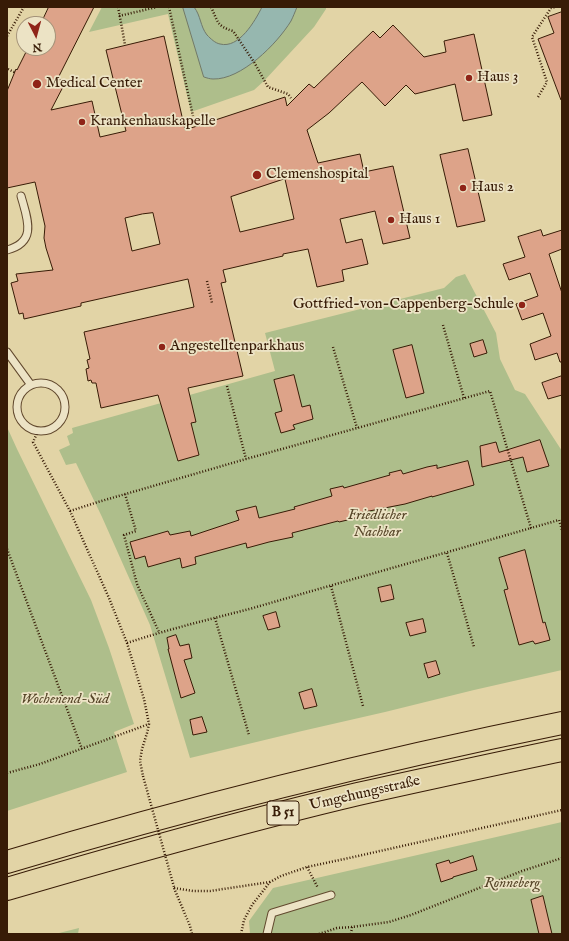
<!DOCTYPE html>
<html>
<head>
<meta charset="utf-8">
<style>
  body { margin:0 }
  #map { position:relative; width:569px; height:941px; overflow:hidden; background:#e2d4a6; font-family:"IM FELL English",serif }
  canvas { display:block }
  .frame { position:absolute; inset:0; border:8px solid #371b06; pointer-events:none }
  .north { position:absolute; left:16px; top:16px; width:40px; height:40px; box-sizing:border-box; background:#ece3c5; border:1px solid #a49379; border-radius:50%; rotate:174deg; font-size:11px; font-weight:700; line-height:16px; text-align:center; color:#371b06 }
  .north::after { content:''; display:block; margin:auto; width:14px; height:18px; background:#8f2418; clip-path:polygon(50% 0,100% 100%,50% 72%,0 100%) }
</style>
</head>
<body>
<div id="map">
<canvas width="569" height="941"></canvas>
<div class="frame"></div>
<div class="north">N</div>
</div>
<script>
const context = document.querySelector('canvas').getContext('2d');
context.lineJoin = 'round';
function paint(path, color) { context.fillStyle = color; context.fill(path, 'evenodd'); }
function strokePath(path, color, width, dash) { context.strokeStyle = color; context.lineWidth = width; context.lineCap = dash ? 'butt' : 'round'; context.setLineDash(dash || []); context.stroke(path); }
function write(font, color, halo, rows, align = 'center') {
  context.font = font + ' "IM FELL English",serif'; context.lineWidth = 3.5; context.setLineDash([]); context.textBaseline = 'middle'; context.strokeStyle = halo; context.fillStyle = color; for (const [text, x, y, turn = 0] of rows) {
    context.save(); context.translate(x, y); context.rotate((+turn || 0) * Math.PI / 180); context.textAlign = isNaN(turn) ? turn : align; if (halo) context.strokeText(text, 0, 0); context.fillText(text, 0, 0); context.restore();
  }
}
const green = new Path2D(`
  M102,7H326V9L314,27L264,81L254,90L191,112L168,14L89,32Z
  M465,274L496,333L500,359L515,390L525,394L562,451V670L474,690L385,712L302,731L190,758L150,625L102,517L76,463L66,465L59,450L70,445L67,436L73,433L72,428L275,371L265,333L444,288L456,277Z
  M7,427L17,449L91,600L109,648L134,724L114,732L127,772L7,811Z
  M562,822V934H250L249,921L273,888Z
  M79,928L78,934H55Z`);
const water = new Path2D(`
  M183,7H194C201,16 200,26 207,35C211,39 215,43 220,44C239,49 255,21 262,7H297C295,12 293,17 291,21C277,44 241,80 213,79C210,79 207,78 204,77Z`);
const building = new Path2D(`
  M49,7H94L58,78L65,83L51,110L92,101L100,137L126,131L106,50L164,36L185,130L285,97L287,106L309,84L314,88L373,31L380,38L393,25L424,57L446,52L444,41L474,34L492,115L463,121L455,84L415,94L406,85L385,106L362,82L329,113L307,130L318,163L360,154L364,172L393,166L410,238L383,244L375,211L340,219L346,243L362,239L368,264L342,270L344,281L317,287L308,249L283,254V256L223,270L226,282L221,283L243,376L188,388L196,422L191,423L199,455L178,461L158,395L101,408L96,383H92L91,380L88,381L86,369L89,368L87,360L90,359L84,332L194,307L188,279L81,303V306L24,319L23,313L19,314L11,283L18,281L16,274L53,270L46,248L44,238L45,226L35,182L7,188V91L16,69L17,70L28,48H48V24H41ZM285,179L294,219L240,232L231,197ZM153,213L160,244L132,251L125,218L142,214Z
  M562,12V99L561,100L538,39L554,33L548,17Z
  M468,149L485,221L457,227L440,155Z
  M541,230L543,236L562,230V249L549,254L562,293V362H560L557,353L535,360L530,344L551,336L543,313L522,320L516,304L538,296L530,273L509,280L503,264L525,257L518,237Z
  M483,340L487,353L474,357L470,344Z
  M412,345L424,393L406,398L393,350Z
  M294,375L302,407L310,405L313,419L293,425L295,429L281,433L275,413L282,411L274,380Z
  M562,376V395L548,399L542,383Z
  M540,440L549,466L527,472L523,457L482,467L480,446L496,442L499,452Z
  M468,461L474,485L432,497V496L405,504L359,513L360,517L339,522L338,521L292,533L293,537L269,542L247,548L246,543L195,557L196,564L182,568L180,558L148,567L145,556L135,559L130,542L168,531L170,535L190,531L191,536L239,520L236,511L256,506L259,518L295,509L294,507L332,496L330,489L343,486L344,488L390,475L389,473L401,470L403,474L427,467L437,465V468Z
  M525,550L543,623L545,622L550,640L535,644L533,641L519,645L504,590L508,589L499,558Z
  M391,585L394,599L381,602L378,588Z
  M276,612L280,627L268,630L263,616Z
  M423,619L426,632L410,636L406,623Z
  M176,635L180,646L189,644L192,658L184,660L195,693L181,698L168,649H169L167,638Z
  M436,661L440,674L428,678L424,664Z
  M312,689L317,706L304,709L299,693Z
  M202,717L207,732L193,735L190,720Z
  M473,856L477,870L453,877V878L441,882L436,864L449,860L450,863Z
  M543,896L552,934H539L531,900Z`);
const path = new Path2D(`
  M118,7L122,28L125,45
  M169,7L193,116
  M211,7C218,21 216,26 233,31L254,62L268,87L288,94L291,98
  M119,16L157,7
  M7,36L24,7
  M8,69L16,73
  M538,97L547,82L532,37L551,8L555,7
  M207,281L212,303
  M443,325L464,398
  M333,347L357,428
  M227,386L246,459
  M38,431L33,442L70,511L109,598L127,643L144,699L149,724L147,733L142,749L140,761L143,776
  M125,494L136,531L124,535L137,584L159,632
  M70,511L98,502L246,459L490,391L531,528L559,520L562,530
  M7,549L82,749
  M447,553L474,647
  M331,586L363,706
  M215,618L249,735
  M127,643C169,629 211,619 253,608C346,581 438,555 531,528
  M7,773L40,764L149,724
  M307,867L318,888
  M174,888L193,891H210L270,882
  M174,888L190,926L192,934
  M241,934L244,920L252,905L270,882L281,876L307,867L349,858L562,810
  M319,934L337,928L352,927
  M351,934L352,927L389,922L411,915L522,871L562,858`);
const service = new Path2D(`
  M7,250C38,242 27,218 21,196
  M7,352L31,385
  M17 407a24 24 0 1 1 48 0a24 24 0 1 1-48 0Z
  M267,934L272,913L331,895`);
const trunk = new Path2D(`
  M7,862C190,807 375,761 562,723
  M7,889C123,855 240,822 358,794C426,779 494,764 562,750`);
const pathBridge = new Path2D(`
  M143,776L174,887`);
const markers = [
  [469,78,4,"#8f2418"],
  [37,84,5,"#8f2418"],
  [82,122,4,"#8f2418"],
  [257,175,5,"#8f2418"],
  [463,188,4,"#8f2418"],
  [391,220,4,"#8f2418"],
  [522,305,4,"#8f2418"],
  [162,347,4,"#8f2418"]
];
const shields = [
  [283,813,32]
];
const shieldNames = [
  ["B 51",283,813]
];
const poiNames = [
  ["Haus 3",477,78],
  ["Medical Center",46,84],
  ["Krankenhauskapelle",90,122],
  ["Clemenshospital",266,175],
  ["Haus 2",471,188],
  ["Haus 1",399,220],
  ["Gottfried-von-Cappenberg-Schule",514,305,"right"],
  ["Angestelltenparkhaus",170,347]
];
const parkNames = [
  ["Friedlicher",377,516],
  ["Nachbar",377,533],
  ["Wochenend-Süd",65,700],
  ["Ronneberg",512,884]
];
const streetNames = [
  ["Umgehungsstraße",365,794,-13]
];
paint(green, '#aebe8b');
paint(water, '#96b7af');
strokePath(water, '#70796b', 1);
paint(building, '#dda389');
strokePath(building, '#371b06', 1);
strokePath(service, '#62492e', 9);
strokePath(trunk, '#371b06', 24);
strokePath(path, '#371b06', 2.5, [1, 2]);
strokePath(service, '#ece3c5', 7);
strokePath(trunk, '#e2d4a6', 22);
strokePath(pathBridge, '#371b06', 2.5, [1, 2]);
for (const [x, y, r, color] of markers) { const dot = new Path2D(); dot.arc(x, y, r, 0, 2 * Math.PI); context.fillStyle = color; context.fill(dot); strokePath(dot, '#ece3c5', 1.5); }
for (const [x, y, w] of shields) { const box = new Path2D(); box.roundRect(x - w / 2, y - 12, w, 24, 3); context.fillStyle = '#ece3c5'; context.fill(box); strokePath(box, '#371b06', 1); }
write('bold 14px', '#371b06', null, shieldNames);
write('15px', '#371b06', '#ece3c5', poiNames, 'left');
write('italic 15px', '#554427', '#ece3c5', parkNames);
write('15px', '#371b06', '#ece3c5', streetNames);
</script>
</body>
</html>
